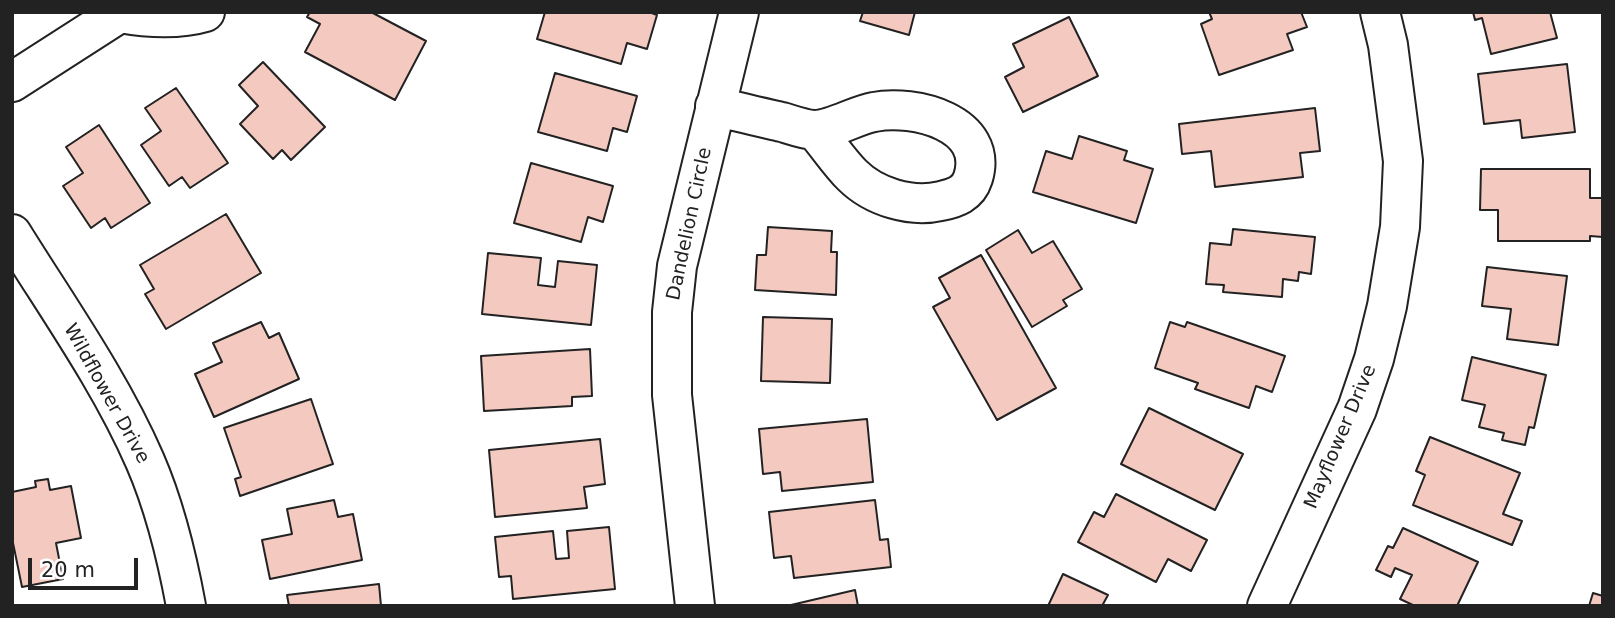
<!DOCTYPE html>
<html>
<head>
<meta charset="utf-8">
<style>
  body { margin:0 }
  #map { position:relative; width:1615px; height:618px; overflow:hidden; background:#fff; font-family:"DejaVu Sans",sans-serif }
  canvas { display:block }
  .frame { position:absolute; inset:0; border:14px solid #222; pointer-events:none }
  .scale { position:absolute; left:28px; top:558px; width:110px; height:32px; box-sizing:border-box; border:4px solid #222; border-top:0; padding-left:9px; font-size:21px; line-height:24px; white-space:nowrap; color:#222; -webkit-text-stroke:5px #fff; paint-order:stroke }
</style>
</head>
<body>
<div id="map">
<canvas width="1615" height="618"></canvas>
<div class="frame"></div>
<div class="scale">20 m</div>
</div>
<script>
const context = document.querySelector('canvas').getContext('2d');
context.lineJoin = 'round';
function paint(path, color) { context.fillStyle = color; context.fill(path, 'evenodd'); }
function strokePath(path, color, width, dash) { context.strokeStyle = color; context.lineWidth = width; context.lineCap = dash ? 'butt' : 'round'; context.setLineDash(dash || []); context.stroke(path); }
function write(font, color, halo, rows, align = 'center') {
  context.font = font + ' "DejaVu Sans",sans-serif'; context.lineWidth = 5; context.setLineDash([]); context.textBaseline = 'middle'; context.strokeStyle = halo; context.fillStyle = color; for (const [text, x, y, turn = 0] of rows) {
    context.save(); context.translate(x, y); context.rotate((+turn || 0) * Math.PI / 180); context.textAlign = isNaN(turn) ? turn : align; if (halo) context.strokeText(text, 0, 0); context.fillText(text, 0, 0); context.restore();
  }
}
const building = new Path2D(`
  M310,12H371L426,41L395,100L305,52L320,24L307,17Z
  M545,12H649L657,15L647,49L627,43L621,64L537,39Z
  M863,12H915L909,35L860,21Z
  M1209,12H1301L1307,27L1287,34L1293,50L1219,75L1201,24L1212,19Z
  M1473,12H1550L1557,38L1491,54L1482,18L1475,20Z
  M1069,17L1098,76L1023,112L1005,77L1024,67L1013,44Z
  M263,62L325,127L291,160L282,150L273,159L240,124L258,106L239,85Z
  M1567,64L1575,132L1522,138L1520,120L1484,124L1478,74Z
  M555,73L637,96L627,132L613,128L607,151L538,132Z
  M176,88L228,163L190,188L182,177L169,186L141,145L161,131L145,108Z
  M1315,108L1320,151L1300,153L1303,177L1215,187L1211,151L1182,154L1179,124Z
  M99,125L150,203L111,228L105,218L91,228L63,186L83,173L66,147Z
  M1079,136L1127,151L1124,160L1153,169L1136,223L1033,192L1046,151L1072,159Z
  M531,163L613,186L603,222L588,217L581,242L514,223Z
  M1481,169H1590V198H1603V237L1590,236V241H1498V210H1480Z
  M226,214L261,273L166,329L145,294L154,289L140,265Z
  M768,227L832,231L831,252H837L836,295L755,290L757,255H766Z
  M1233,229L1315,237L1311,274L1299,272L1298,281L1283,279L1282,297L1223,292L1224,285L1206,284L1210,243L1231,245Z
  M1018,230L1032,253L1053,241L1082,289L1063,300L1067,306L1032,327L986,250Z
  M488,253L541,258L538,285L555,287L558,261L597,265L591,325L482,314Z
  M981,255L1056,388L997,420L933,307L950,298L939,278Z
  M1487,267L1567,276L1558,345L1507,339L1511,309L1482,306Z
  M763,317L832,319L830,383L761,381Z
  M261,322L269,338L279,333L299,379L214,417L195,374L222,362L213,343Z
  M1170,322L1185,327L1187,322L1285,356L1272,392L1256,386L1249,408L1195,389L1198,383L1155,368Z
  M590,349L592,396L572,397V406L484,411L481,356Z
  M1472,357L1546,375L1534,428L1529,427L1525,445L1502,440L1504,433L1479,427L1485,405L1462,400Z
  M311,399L333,464L240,496L235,479L241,477L224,428Z
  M1149,408L1243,454L1215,510L1121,464Z
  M867,419L873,482L782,491L780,472L763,474L759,429Z
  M1430,437L1520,473L1503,514L1522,521L1512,545L1413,505L1425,475L1416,471Z
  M600,439L605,484L584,487L587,508L495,517L489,450Z
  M48,479L50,490L71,486L81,538L56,543L63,579L22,587L12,538V492L36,487L35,481Z
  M1116,494L1207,540L1191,571L1168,559L1156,582L1078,542L1094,512L1104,517Z
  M334,500L338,517L353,514L362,560L270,579L262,540L292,534L287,509Z
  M875,500L880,540L888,539L891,567L794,578L791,556L774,558L769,512Z
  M609,527L615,589L513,599L511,576L499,577L495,537L553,531L556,559L569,558L567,531Z
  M1403,528L1478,562L1457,606H1415L1400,599L1412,575L1395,568L1391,577L1376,570L1388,546L1393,548Z
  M1063,574L1108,595L1102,606H1048Z
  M379,584L381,606H289L287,595Z
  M855,590L858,606H791V605Z
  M1593,593L1603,596V606H1589Z`);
const minor = new Path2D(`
  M120,13C148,18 178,20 205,12
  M12,82L121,12
  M715,106C737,112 760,117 782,122C792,125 803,129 813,130C830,131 856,115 874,112C914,104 990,123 973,178C968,194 955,198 941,201C911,208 874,197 852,175C839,162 828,145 815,130
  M12,234C58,308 110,381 145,461C165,507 177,557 186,606
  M695,606L672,395V312L677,266L739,12
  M1267,606L1357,409L1374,359L1387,306L1400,227L1403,161L1388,45L1380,12`);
const streetNames = [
  ["Dandelion Circle",690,224,-78],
  ["Wildflower Drive",106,394,61],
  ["Mayflower Drive",1341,437,-67]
];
paint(building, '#f3c9c0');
strokePath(building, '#222', 2);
strokePath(minor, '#222', 42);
strokePath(minor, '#fff', 38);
write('19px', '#222', '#fff', streetNames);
</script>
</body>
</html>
